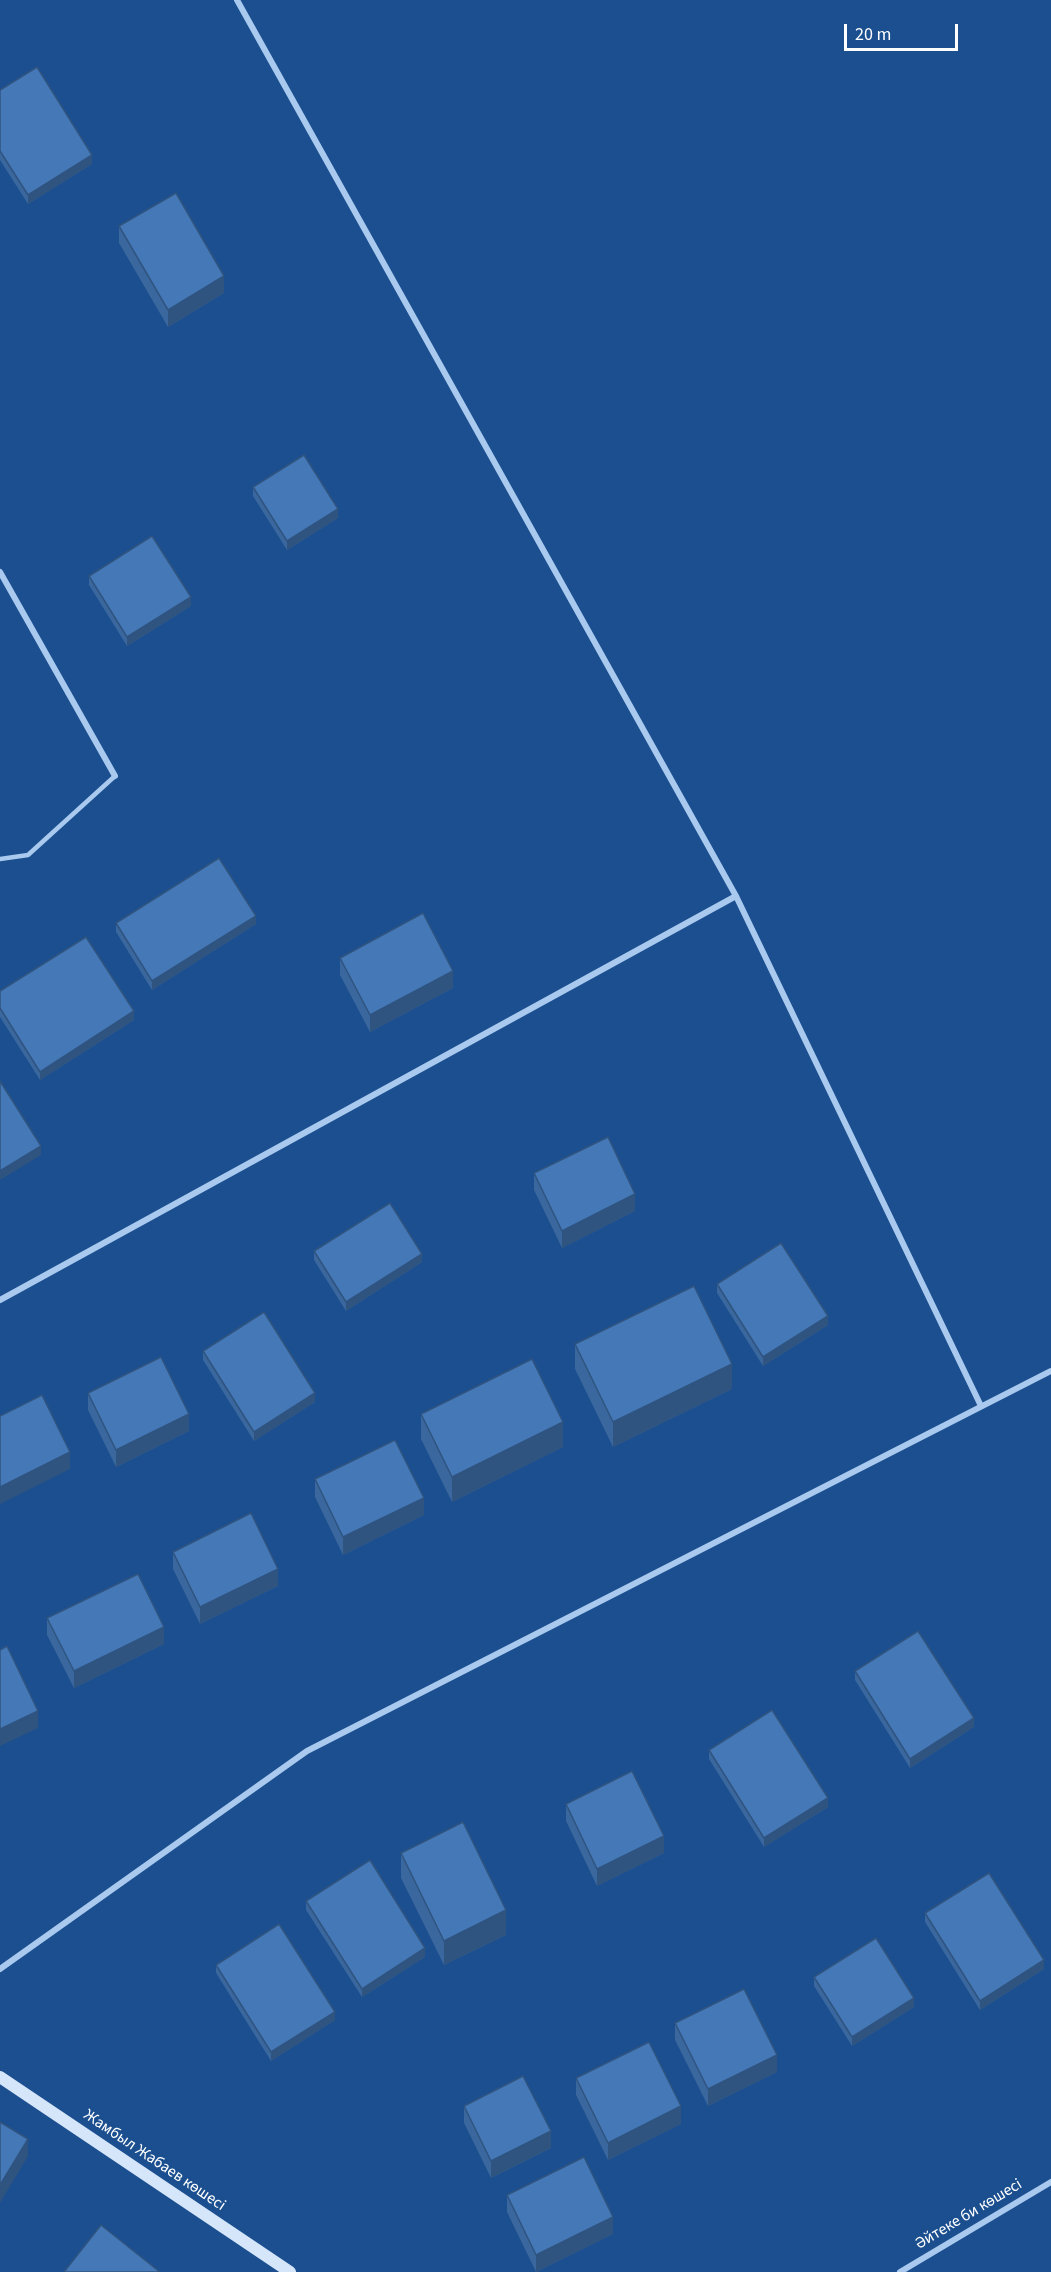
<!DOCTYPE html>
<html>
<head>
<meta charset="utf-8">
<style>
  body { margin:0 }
  #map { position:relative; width:1051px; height:2272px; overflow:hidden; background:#1b4f8f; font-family:"Source Sans 3",sans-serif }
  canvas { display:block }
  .scale { position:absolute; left:844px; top:24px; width:114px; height:27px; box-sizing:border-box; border:3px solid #fff; border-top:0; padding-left:8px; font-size:18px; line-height:21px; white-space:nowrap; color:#fff; -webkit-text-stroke:4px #1b4f8f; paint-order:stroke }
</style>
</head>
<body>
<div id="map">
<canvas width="1051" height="2272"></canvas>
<div class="scale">20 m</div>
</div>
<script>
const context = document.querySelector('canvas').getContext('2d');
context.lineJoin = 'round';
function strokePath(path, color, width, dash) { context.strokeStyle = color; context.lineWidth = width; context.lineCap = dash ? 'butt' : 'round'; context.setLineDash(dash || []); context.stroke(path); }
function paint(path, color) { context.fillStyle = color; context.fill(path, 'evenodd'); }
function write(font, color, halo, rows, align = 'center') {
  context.font = font + ' "Source Sans 3",sans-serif'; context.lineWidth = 4.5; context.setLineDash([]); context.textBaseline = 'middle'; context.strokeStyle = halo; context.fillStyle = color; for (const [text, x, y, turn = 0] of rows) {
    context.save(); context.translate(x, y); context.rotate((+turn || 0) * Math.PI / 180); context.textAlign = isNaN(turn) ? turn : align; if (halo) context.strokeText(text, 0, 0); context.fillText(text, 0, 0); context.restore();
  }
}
const lane = new Path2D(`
  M0,859L28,855L115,776`);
const street = new Path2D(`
  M237,0L736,896L981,1406
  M0,572L115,776
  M0,1300L736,896
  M0,1969L307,1751L1051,1371
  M900,2272L1051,2182`);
const secondary = new Path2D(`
  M0,2077L290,2272`);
const wall = new Path2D(`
  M0,90L92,164L28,204L0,160Z
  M119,226L224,293L168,327L119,243Z
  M253,487L338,518L287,550L253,496Z
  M89,576L191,606L127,646L89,585Z
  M116,923L256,924L152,990L116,932Z
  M340,958L453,988L370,1032L340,975Z
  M0,991L134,1020L40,1080L0,1017Z
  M534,1173L635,1211L562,1248L534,1190Z
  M314,1251L422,1262L346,1311L314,1260Z
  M717,1284L828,1325L763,1366L717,1293Z
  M575,1344L732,1389L613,1447L575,1369Z
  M203,1351L315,1402L254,1441L203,1360Z
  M88,1393L189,1431L116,1467L88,1410Z
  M421,1414L563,1447L452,1502L421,1439Z
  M315,1479L424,1515L343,1555L315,1497Z
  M173,1552L278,1586L200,1624L173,1569Z
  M47,1618L164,1644L74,1688L47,1635Z
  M855,1671L974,1727L910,1768L855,1680Z
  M709,1750L828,1807L764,1847L709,1759Z
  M566,1804L664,1853L597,1886L566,1821Z
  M401,1853L506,1935L444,1965L401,1878Z
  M306,1901L425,1957L362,1997L306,1910Z
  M925,1913L1044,1969L980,2010L925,1922Z
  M216,1965L335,2020L271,2061L216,1973Z
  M814,1977L914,2007L852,2046L814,1986Z
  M675,2023L777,2072L708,2106L675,2040Z
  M576,2078L681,2124L608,2160L576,2095Z
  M464,2106L551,2148L491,2178L464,2123Z
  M507,2195L613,2234L536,2272L507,2212Z`);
const shadedWall = new Path2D(`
  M92,155V164L28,204V195Z
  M224,276V293L168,327V310Z
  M338,509V518L287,550V541Z
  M191,597V606L127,646V637Z
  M256,916V924L152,990V981Z
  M453,971V988L370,1032V1015Z
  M134,1011V1020L40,1080V1072Z
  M41,1146V1155L0,1180V1171Z
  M635,1194V1211L562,1248V1231Z
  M422,1254V1262L346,1311V1302Z
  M828,1316V1325L763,1366V1357Z
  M732,1364V1389L613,1447V1422Z
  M315,1393V1402L254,1441V1432Z
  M189,1414V1431L116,1467V1450Z
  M563,1422V1447L452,1502V1477Z
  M70,1452V1469L0,1504V1487Z
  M424,1498V1515L343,1555V1537Z
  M278,1569V1586L200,1624V1607Z
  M164,1627V1644L74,1688V1671Z
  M38,1711V1728L0,1746V1729Z
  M974,1718V1727L910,1768V1759Z
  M828,1798V1807L764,1847V1838Z
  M664,1836V1853L597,1886V1869Z
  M506,1910V1935L444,1965V1941Z
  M425,1948V1957L362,1997V1989Z
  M1044,1960V1969L980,2010V2001Z
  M914,1998V2007L852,2046V2037Z
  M335,2012V2020L271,2061V2052Z
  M777,2055V2072L708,2106V2089Z
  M681,2106V2124L608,2160V2143Z
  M551,2131V2148L491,2178V2161Z
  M28,2139V2156L0,2203V2185Z
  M613,2217V2234L536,2272V2255Z`);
const building = new Path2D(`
  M37,67L92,155L28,195L0,151V90Z
  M176,193L224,276L168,310L119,226Z
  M304,455L338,509L287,541L253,487Z
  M152,536L191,597L127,637L89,576Z
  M219,858L256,916L152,981L116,923Z
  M423,913L453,971L370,1015L340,958Z
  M86,937L134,1011L40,1072L0,1008V991Z
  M0,1081L41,1146L0,1171Z
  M608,1137L635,1194L562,1231L534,1173Z
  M390,1203L422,1254L346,1302L314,1251Z
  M781,1243L828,1316L763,1357L717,1284Z
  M694,1286L732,1364L613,1422L575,1344Z
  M264,1312L315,1393L254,1432L203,1351Z
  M161,1357L189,1414L116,1450L88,1393Z
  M532,1359L563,1422L452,1477L421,1414Z
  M42,1395L70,1452L0,1487V1416Z
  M395,1440L424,1498L343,1537L315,1479Z
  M251,1513L278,1569L200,1607L173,1552Z
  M138,1574L164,1627L74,1671L47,1618Z
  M918,1631L974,1718L910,1759L855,1671Z
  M7,1646L38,1711L0,1729V1650Z
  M772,1710L828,1798L764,1838L709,1750Z
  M632,1771L664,1836L597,1869L566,1804Z
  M463,1822L506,1910L444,1941L401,1853Z
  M370,1860L425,1948L362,1989L306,1901Z
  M989,1873L1044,1960L980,2001L925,1913Z
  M279,1924L335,2012L271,2052L216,1965Z
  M876,1938L914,1998L852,2037L814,1977Z
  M744,1989L777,2055L708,2089L675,2023Z
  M649,2042L681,2106L608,2143L576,2078Z
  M523,2076L551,2131L491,2161L464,2106Z
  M0,2122L28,2139L0,2185Z
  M584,2157L613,2217L536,2255L507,2195Z
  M101,2225L160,2272H64Z`);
const streetNames = [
  ["Жамбыл Жабаев көшесі",154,2161,34],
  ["Әйтеке би көшесі",969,2215,-31]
];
strokePath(lane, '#a9c9ee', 4.5);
strokePath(street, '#a9c9ee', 6);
strokePath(secondary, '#d6e6fa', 12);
paint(wall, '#3a679d');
paint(shadedWall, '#305480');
paint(building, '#4478b7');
strokePath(building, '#305480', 1.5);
write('16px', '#fff', '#1b4f8f', streetNames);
</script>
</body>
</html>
